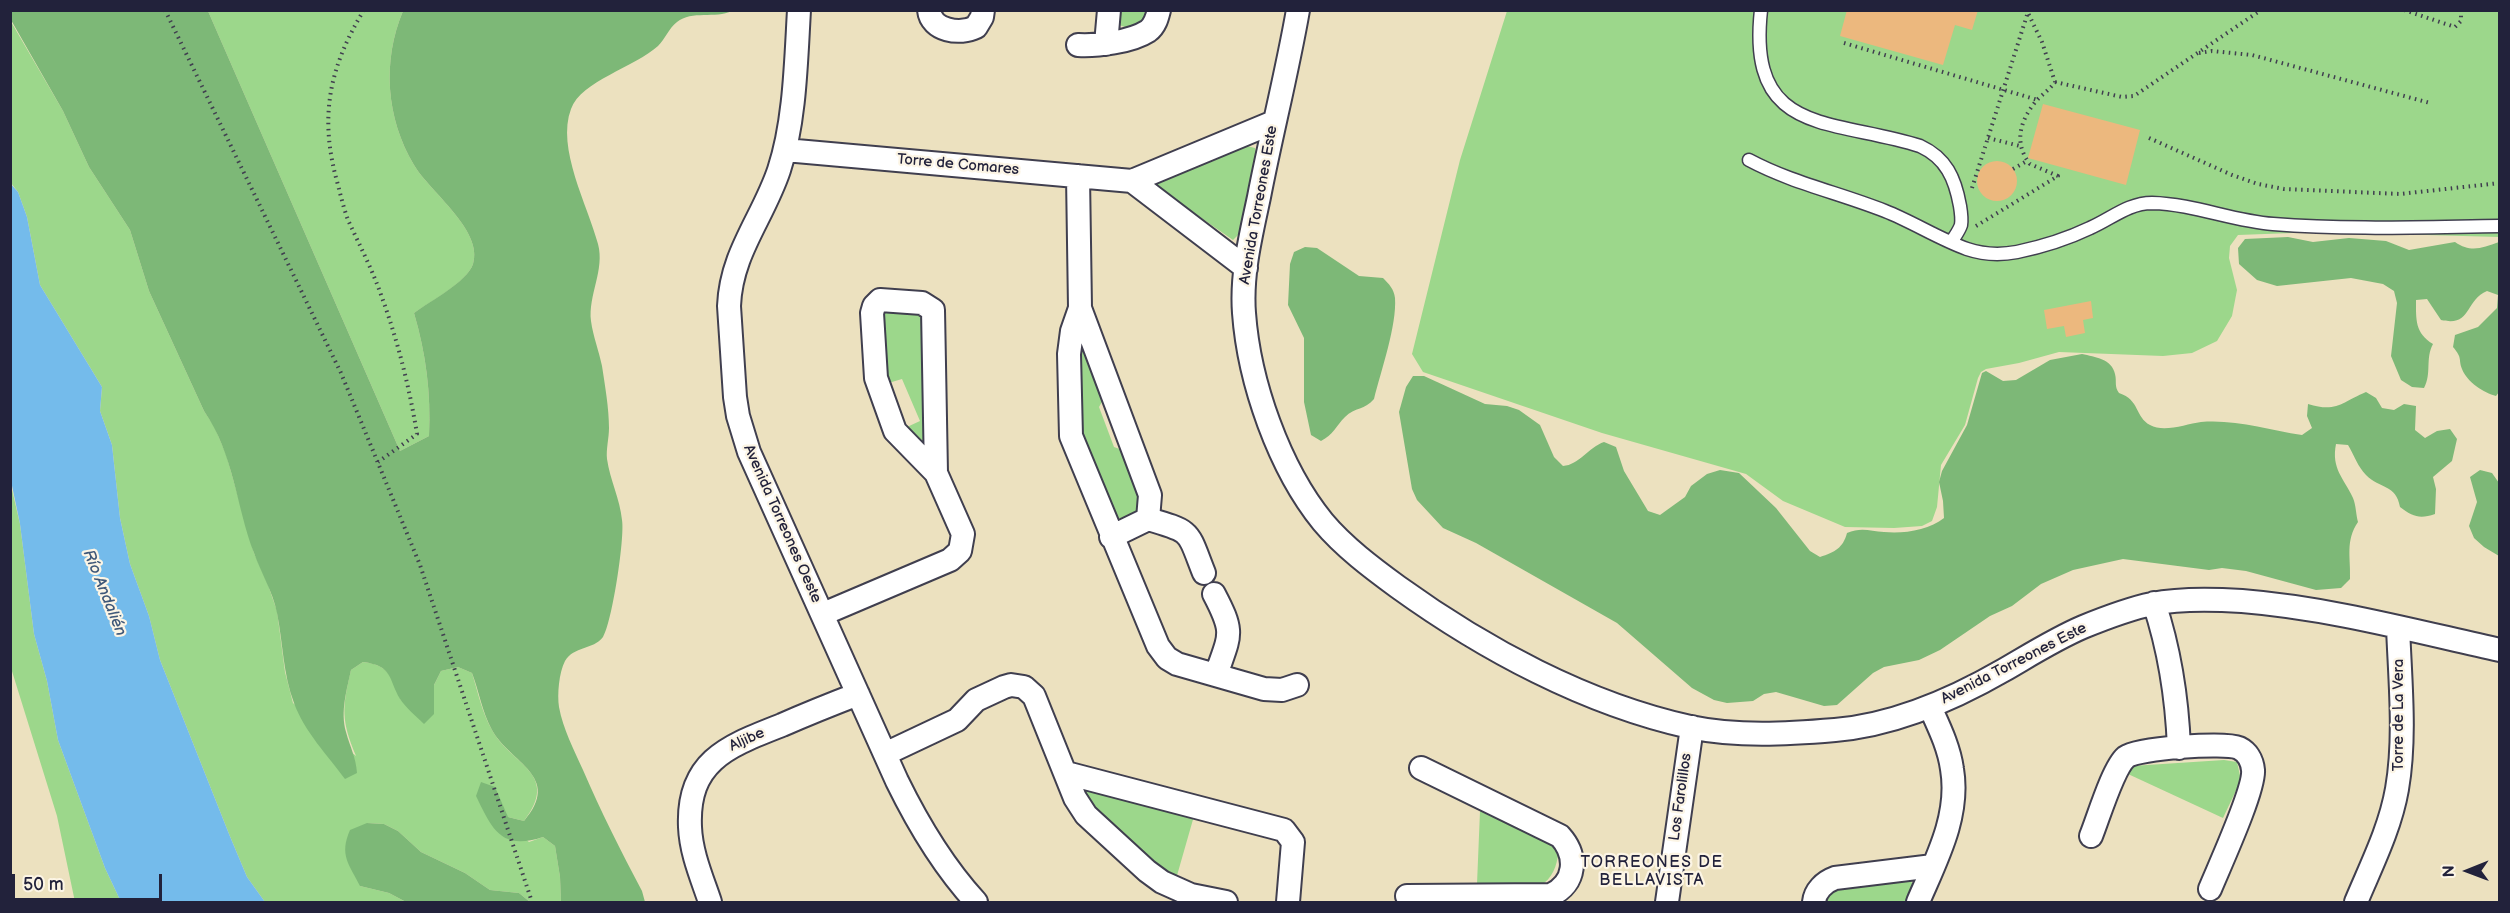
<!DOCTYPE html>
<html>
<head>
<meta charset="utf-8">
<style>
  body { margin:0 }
  #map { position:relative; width:2510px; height:913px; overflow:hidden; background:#ece1bf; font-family:"Balsamiq Sans",sans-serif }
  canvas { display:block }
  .frame { position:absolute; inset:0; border:12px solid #22223b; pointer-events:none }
  .north { position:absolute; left:2438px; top:841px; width:60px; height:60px; -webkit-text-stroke:4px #fcf5e5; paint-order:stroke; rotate:269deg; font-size:16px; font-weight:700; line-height:24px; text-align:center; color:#22223b }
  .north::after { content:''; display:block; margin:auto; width:21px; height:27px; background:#22223b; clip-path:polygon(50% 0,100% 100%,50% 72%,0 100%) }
  .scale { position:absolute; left:12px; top:874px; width:150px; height:27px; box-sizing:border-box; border:3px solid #22223b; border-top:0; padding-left:8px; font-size:18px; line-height:21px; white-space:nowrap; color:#22223b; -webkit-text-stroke:4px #fcf5e5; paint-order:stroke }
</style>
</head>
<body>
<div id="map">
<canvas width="2510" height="913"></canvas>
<div class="frame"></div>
<div class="north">N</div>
<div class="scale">50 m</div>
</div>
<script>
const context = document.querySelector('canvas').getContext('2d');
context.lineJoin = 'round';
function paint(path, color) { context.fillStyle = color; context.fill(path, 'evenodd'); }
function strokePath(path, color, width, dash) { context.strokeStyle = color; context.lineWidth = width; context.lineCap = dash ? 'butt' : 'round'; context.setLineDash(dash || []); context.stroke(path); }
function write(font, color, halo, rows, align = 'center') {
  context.font = font + ' "Balsamiq Sans",sans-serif'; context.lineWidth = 4.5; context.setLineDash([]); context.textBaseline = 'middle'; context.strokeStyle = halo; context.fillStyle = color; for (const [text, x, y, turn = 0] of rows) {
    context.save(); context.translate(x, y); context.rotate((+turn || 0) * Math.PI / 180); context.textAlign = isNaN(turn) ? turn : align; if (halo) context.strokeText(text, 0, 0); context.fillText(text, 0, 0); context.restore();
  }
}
const green = new Path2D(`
  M208,11H403C382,61 386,118 414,165C430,192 484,231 473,264C467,282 431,301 414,313C426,354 431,393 429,436L400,451Z
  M1117,11H1153L1152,18L1128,28L1119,25Z
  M1507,11H2499V237L2319,232L2238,235L2230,246L2229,258L2237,290L2232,316L2217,341L2192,353L2163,356L2059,352L2019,363L1986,369L1981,372L1978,378L1965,425L1941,465L1937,507L1932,521L1922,526L1894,528L1845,527L1783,501L1746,474L1602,433L1423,372L1412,354L1460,160Z
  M10,20L63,111L89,167L130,230L149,291L204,411L214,426L226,454L254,553L267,582L277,611L285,672L293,703L356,756C341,720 342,708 351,670L363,662C390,665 391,677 401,700L434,714V685L441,671L458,667L472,673C478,692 482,713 492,730C511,765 561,773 524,821L508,817L476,796L529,842L543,837L555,846L560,877L561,902H530L519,893L490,890L465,873L421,852L398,831L384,824L367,823L360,886L389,893L406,902H265L247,877L229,834L160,660L149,616L130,564L120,518L112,445L100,411L102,387L40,285L27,217L18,192L11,183Z
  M1247,146L1255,148L1257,155L1239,234L1233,240L1158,188L1157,184L1161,178Z
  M879,309H924L926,448L907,427L920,421L902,379L885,384Z
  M1080,339L1106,395L1099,407L1114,447L1128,452L1145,497L1141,512L1121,518H1115L1077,438Z
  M10,481L20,524L34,634L47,681L58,740L105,868L121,902H75L57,816L11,668Z
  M2224,760L2237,762L2241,780L2223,818L2128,774L2132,766Z
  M1085,788L1194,816L1176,879L1166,876L1085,805L1082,791Z
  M1480,811L1545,839L1559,847C1558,860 1555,875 1544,883L1477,884Z
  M1909,875L1913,886L1906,902H1824L1830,889Z`);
const forest = new Path2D(`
  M10,11H208L400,451L429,436C431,393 426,354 414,313C430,301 467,282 473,264C484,231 430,192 414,165C386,118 382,61 403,11H732C715,19 692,10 677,22C669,28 665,39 658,46C635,67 581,81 571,109C556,148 588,206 598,244C605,270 588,295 591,321C593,336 599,351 602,366C605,386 609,408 609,428C609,438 606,449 607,459C610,480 620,499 622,520C625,538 612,623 603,637C593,650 574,646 565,661C559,672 557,695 559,707C563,729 574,750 583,770C601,812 621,851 642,891L645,902H561L560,877L555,846L543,837C501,851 492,829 476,796L481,782L495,787L508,817L524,821C563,776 510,763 492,730C482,712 479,691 472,673L458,667L441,671L434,685V714L424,724C416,716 406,708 400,699C388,678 393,666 363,662L351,670C347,689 340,712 346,732C350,747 356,757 357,773L345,779C328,756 304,731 294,703C283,674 283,643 277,613C273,592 261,573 254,553C236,506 234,454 204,411L149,291L130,230L89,167L63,111L11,20Z
  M2288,237L2313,242L2349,238L2386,241L2409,250L2455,242C2471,253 2482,248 2499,242V392L2496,396C2484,393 2467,382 2462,369C2458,358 2463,359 2453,347L2455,335L2478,327L2497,308L2498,295L2487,291C2464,301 2472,327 2441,320L2427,299L2416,300C2416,320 2415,333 2433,344C2425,359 2432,373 2424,388L2412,387L2401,380L2391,356L2397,303L2394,291L2383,284L2351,278L2277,286L2257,280L2239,264L2238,248L2245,239Z
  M1305,247L1317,248L1359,276L1383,278C1389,284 1394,289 1395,298C1397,325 1381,371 1374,399C1365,410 1355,407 1345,417C1336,426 1333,435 1321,441L1311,435L1304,402V338L1288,305L1290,264L1294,252Z
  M2082,354C2095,357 2112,359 2115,374C2117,382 2114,386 2119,393C2140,400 2135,417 2150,425C2164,433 2186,424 2201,422C2235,419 2268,430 2302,435L2312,428L2307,416L2308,404C2337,413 2342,402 2366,392L2376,398L2382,408L2394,410L2404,404L2416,406L2415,430L2425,438L2437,431L2450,429L2457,439L2452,461L2433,477L2436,489L2435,514C2420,519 2413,517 2400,507C2396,484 2380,489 2366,475C2358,467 2354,455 2348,445L2336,444C2331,469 2344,478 2353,498C2356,505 2356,515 2358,522C2345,541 2351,558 2350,579L2341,588L2316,590L2246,571L2222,568L2209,570L2123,559L2073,570L2041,584L2012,606L1990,616L1940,650L1919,660L1884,667L1873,673L1837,705L1824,706L1776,692L1764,694L1753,701L1727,703L1714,700L1692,688L1617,623L1476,543L1443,528L1417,500L1412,489L1399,412L1406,387L1413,376H1424L1485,404L1507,406L1519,410L1540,425L1554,457L1563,466C1579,465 1589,447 1604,442L1616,447L1624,471L1648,511L1660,515L1685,497L1691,486L1707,474L1720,470L1739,473L1776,508L1810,551L1820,557C1835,552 1843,548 1847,533C1861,527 1870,531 1884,532C1904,534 1929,530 1944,518L1943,501L1939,482L1942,471L1967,425L1982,373L1986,371L2003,381L2016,380L2050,360Z
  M2480,470L2492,473L2499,483V556L2484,547L2474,538L2469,526L2477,502L2470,477Z
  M367,823L384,824L398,831L421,852L465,873L490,890L519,893L530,902H406L389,893L360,886C349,864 339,855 350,830Z`);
const water = new Path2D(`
  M10,183L18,192L27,217L40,285L102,387L100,411L112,445L120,518L130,564L149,616L160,660L229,834L247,877L265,902H121L105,868L58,740L47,681L34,634L20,524L11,481Z`);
const building = new Path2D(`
  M1847,10H1978L1972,30L1955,25L1943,65L1840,36Z
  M2043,104L2140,130L2126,185L2028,158Z
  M1977 181a20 20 0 1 1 40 0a20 20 0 1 1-40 0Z
  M2091,301L2093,318L2083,320L2085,333L2066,337L2064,326L2047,329L2044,310Z`);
const path = new Path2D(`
  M165,10L341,373L420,565L532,902
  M364,10C328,69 319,119 338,185C341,197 344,209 348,220C359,244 371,267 380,292C397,338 409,385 417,434L378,462
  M2404,10L2455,27L2461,21V10
  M1844,43L2038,100
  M2199,53L2212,51L2252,55L2430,103
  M2055,82L2122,97L2134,96L2261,10
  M1988,138L2020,146
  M2149,138L2232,175L2258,184L2284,189L2400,194L2500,183
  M2013,169L2027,161
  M1972,188L2028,12
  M1976,226L2058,176L2030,164C2013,143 2020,119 2038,99C2044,93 2050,89 2055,82L2042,42L2028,13`);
const service = new Path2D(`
  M1761,10C1747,137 1832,118 1920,146C1946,158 1955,178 1960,206C1961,212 1962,219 1961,225C1959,231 1955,236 1952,241
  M1749,160C1792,183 1840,193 1885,211C1913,222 1939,239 1967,249C1982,254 2001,255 2017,252C2041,247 2067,239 2090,228C2111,219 2128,203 2152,203C2194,204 2232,221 2273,224C2348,230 2424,227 2500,226`);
const minor = new Path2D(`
  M799,10C796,61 795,122 779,170C763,218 731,253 729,306L735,397L738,416L749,452L897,781C918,824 943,866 976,902
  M929,10C931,31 960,35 976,27L982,17L983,10
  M1298,10C1287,73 1271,135 1259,197C1251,235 1241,274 1244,313C1249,382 1279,468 1323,522C1344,547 1372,568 1398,587C1484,649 1586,704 1690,727C1737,737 1787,734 1835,730C1895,725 1952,700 2004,670C2030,655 2055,639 2083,627C2105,618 2128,609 2152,604C2181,598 2212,599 2242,601C2329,608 2414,631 2500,650
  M1106,44L1109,10
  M1078,45C1097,46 1131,42 1148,31C1155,26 1157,18 1159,10
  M785,150L1132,181L1274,122
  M1078,176L1080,308L1072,331L1069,354L1071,436L1158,646L1167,658L1177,664L1264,689L1282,690L1297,685
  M1132,181L1246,268
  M1080,308L1150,495L1148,519
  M1111,537L1148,519C1193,532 1187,530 1204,573
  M1214,594C1235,634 1230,634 1216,675
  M2154,603C2170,651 2177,697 2179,748
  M823,614L950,560L960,551L963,534L936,473L895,431L876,378L872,313L874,306L880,300L922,303L933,310L936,473
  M885,754L957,720L976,700L1004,687L1011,685L1024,687L1034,696L1075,798L1086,815L1147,871L1162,882L1191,895L1226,902
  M1066,773L1284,830L1293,842L1288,902
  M2091,836C2098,819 2113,768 2126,757C2138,748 2225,742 2239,748C2247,752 2252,760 2253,770C2255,789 2219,867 2210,889
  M1407,896L1551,895C1576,883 1578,856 1560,836L1421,768
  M710,902C702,878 691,853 690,827C687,760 729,746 782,725C807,714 832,704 858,694
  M1667,902L1692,727
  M1814,902C1815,891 1824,882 1835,878L1933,866
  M1918,902C1936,860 1960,816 1952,769C1949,747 1939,727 1930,707
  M2356,902C2371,866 2390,829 2397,789C2406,737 2400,680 2398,627`);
const streetNames = [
  ["Torre de Comares",958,165,5],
  ["Avenida Torreones Este",1259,205,-80],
  ["Avenida Torreones Oeste",782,524,66],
  ["Avenida Torreones Este",2014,664,-27],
  ["Torre de La Vera",2399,715,-90],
  ["Aljibe",747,740,-24],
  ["Los Farolillos",1681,797,-82]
];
const waterNames = [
  ["Río Andalién",104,593,68]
];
const neighbourhoodNames = [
  ["TORREONES DE",1652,863],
  ["BELLAVISTA",1652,881]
];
paint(green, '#9cd78b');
paint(forest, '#7db877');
paint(water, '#74bbeb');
paint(building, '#ecb87e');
strokePath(service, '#403f4f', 15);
strokePath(minor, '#403f4f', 26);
strokePath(path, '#403f4f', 4, [1.5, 4.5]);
strokePath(service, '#fff', 12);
strokePath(minor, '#fff', 22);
write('15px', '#22223b', '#fcf5e5', streetNames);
write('italic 16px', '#3f5879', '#fcf5e5', waterNames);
context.letterSpacing = '1.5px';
write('16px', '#22223b', '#fcf5e5', neighbourhoodNames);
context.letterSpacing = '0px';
</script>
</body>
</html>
